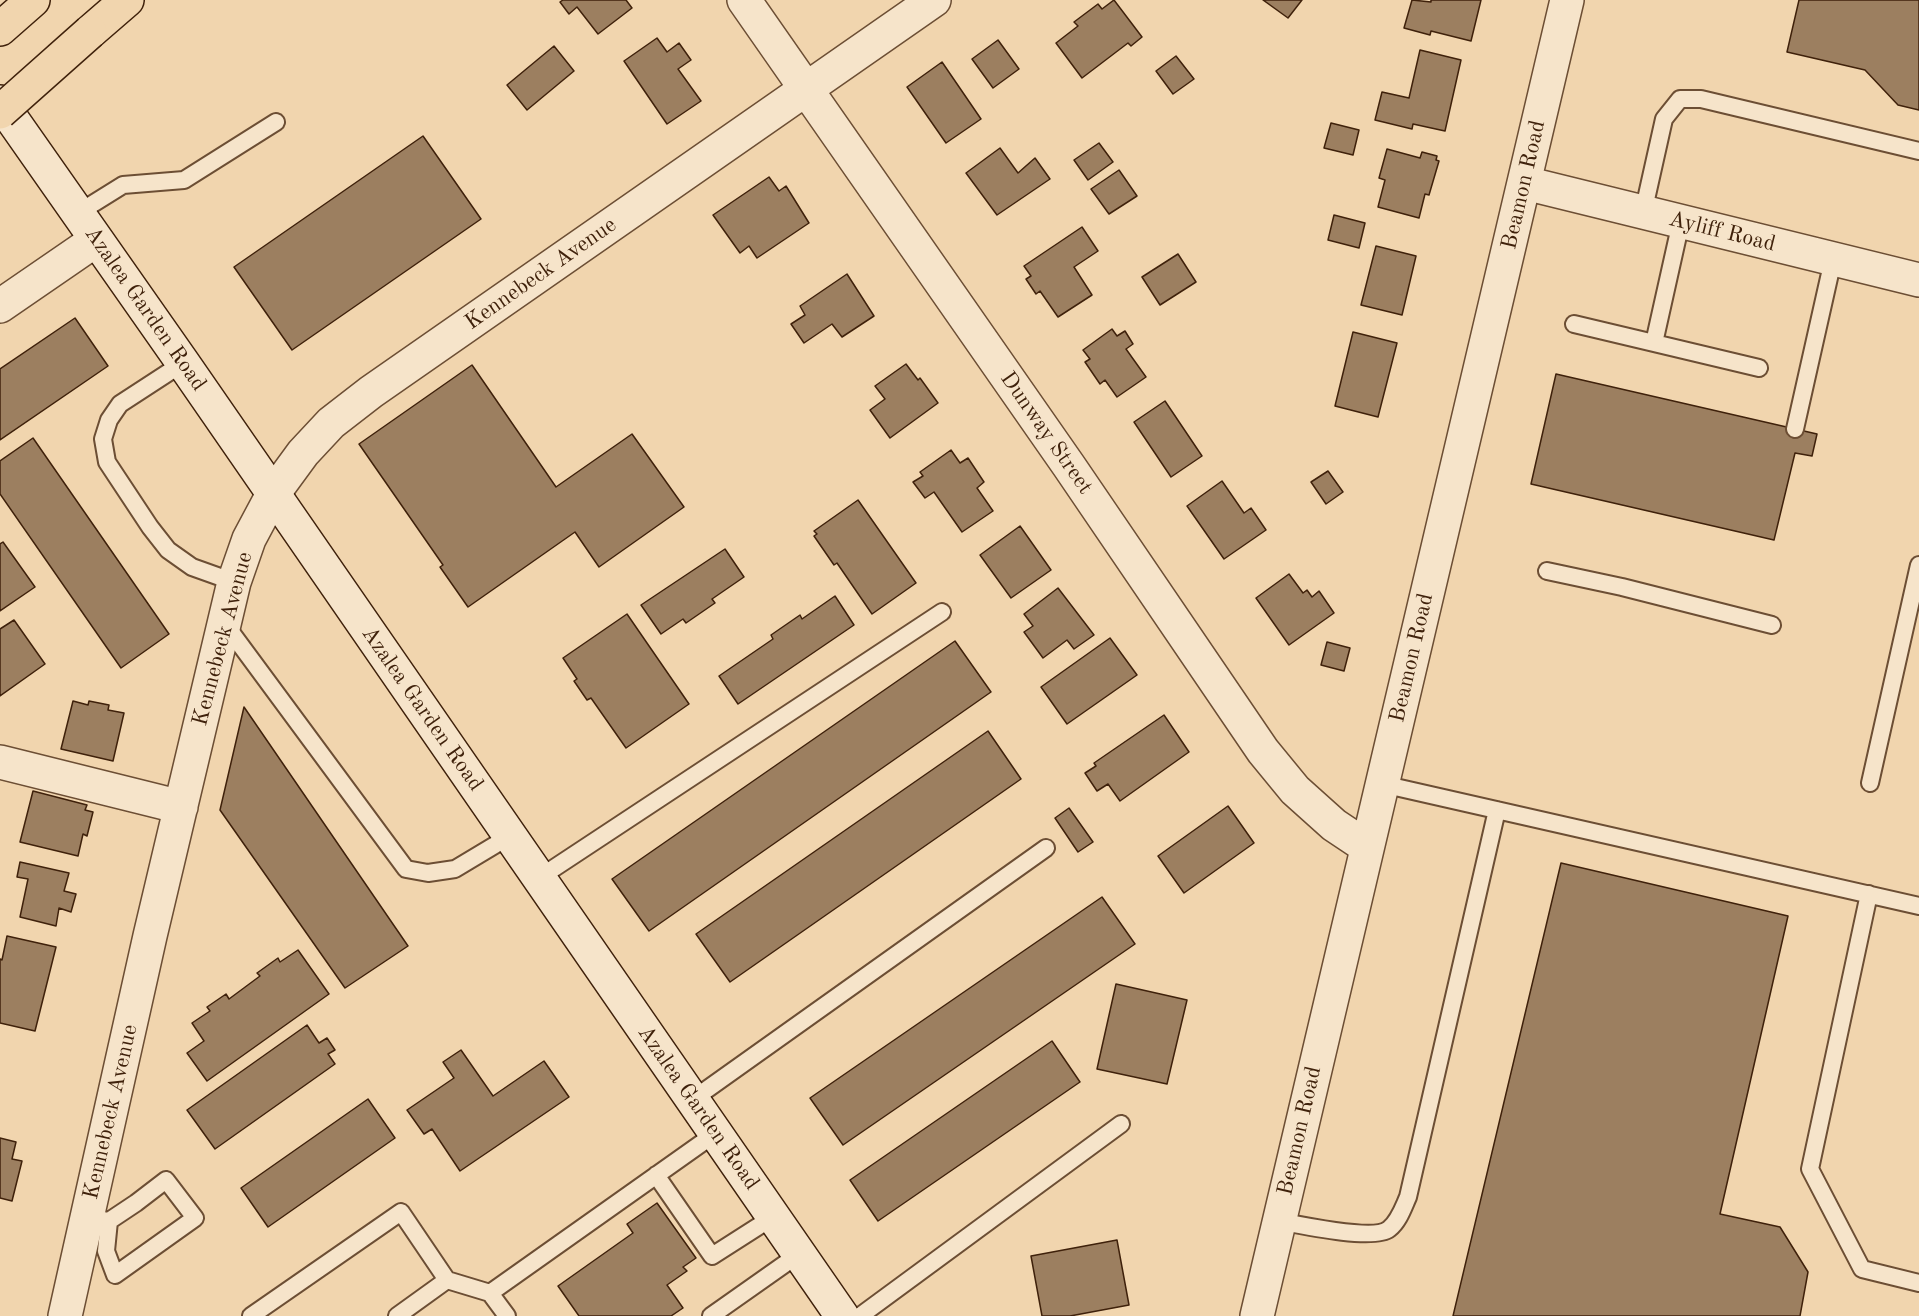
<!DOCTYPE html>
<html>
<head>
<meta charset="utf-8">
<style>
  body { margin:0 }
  canvas { display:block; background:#f1d5ae }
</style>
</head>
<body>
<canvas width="1919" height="1316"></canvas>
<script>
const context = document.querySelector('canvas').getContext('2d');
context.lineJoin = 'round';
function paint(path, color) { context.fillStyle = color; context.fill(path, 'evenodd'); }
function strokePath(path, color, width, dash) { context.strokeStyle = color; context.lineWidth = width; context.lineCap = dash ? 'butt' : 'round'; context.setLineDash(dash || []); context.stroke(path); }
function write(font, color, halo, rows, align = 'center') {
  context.font = font + ' "Old Standard TT",serif'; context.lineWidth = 6; context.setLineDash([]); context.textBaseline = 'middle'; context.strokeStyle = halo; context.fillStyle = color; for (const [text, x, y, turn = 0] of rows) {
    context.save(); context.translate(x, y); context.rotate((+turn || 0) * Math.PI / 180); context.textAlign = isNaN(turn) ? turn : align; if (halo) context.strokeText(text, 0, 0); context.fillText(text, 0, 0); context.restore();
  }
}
const building = new Path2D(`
  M563,0H626L632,8L598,34L577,7L569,14L560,2Z
  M1114,0L1142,37L1131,46L1128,43L1082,78L1056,43L1078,26L1074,22L1098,4L1102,9Z
  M1263,0H1302L1288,18Z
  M1412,0L1431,2V0H1481L1471,41L1431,31L1430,35L1404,28Z
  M1799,0H1919V110L1898,105L1865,70L1787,52Z
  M657,38L667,52L679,43L691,60L678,69L701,101L667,124L624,61Z
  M998,40L1019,69L993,88L972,59Z
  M554,46L574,71L527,110L507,85Z
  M1420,50L1461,60L1445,131L1413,124L1412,129L1375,120L1382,92L1409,98Z
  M1176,56L1194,79L1173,94L1156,71Z
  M942,62L981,119L946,143L907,87Z
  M1331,123L1359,130L1353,155L1324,148Z
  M423,136L481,219L292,350L234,267Z
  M1099,143L1113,162L1088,180L1074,160Z
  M1000,148L1018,173L1035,158L1050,179L997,215L966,173Z
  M1387,149L1420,158L1422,152L1437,156L1436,160L1439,161L1429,195L1425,194L1419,218L1378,207L1385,180L1379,178Z
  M1119,170L1137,196L1109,214L1091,189Z
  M769,177L779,191L786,186L809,223L757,258L749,246L740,253L713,215Z
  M1334,215L1365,223L1359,248L1328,240Z
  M1082,227L1098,251L1074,267L1092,295L1058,317L1040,291L1036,294L1026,279L1031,276L1024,266Z
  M1376,246L1416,256L1402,315L1361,305Z
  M1178,254L1196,282L1160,305L1142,277Z
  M847,274L874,316L842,337L832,324L804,343L791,324L805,315L800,306Z
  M75,318L108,366L0,440V369Z
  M1112,329L1117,336L1125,331L1133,344L1126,349L1146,377L1117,397L1105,380L1100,384L1085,362L1090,359L1083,350Z
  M1353,332L1397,343L1378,417L1335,406Z
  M906,364L918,380L920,378L938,403L890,438L870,410L885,399L875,386Z
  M472,365L556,487L632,434L684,507L599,567L575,532L468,607L440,567L443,565L359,444Z
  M1556,374L1817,434L1812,456L1795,453L1774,540L1531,484Z
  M1165,401L1202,456L1171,477L1134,422Z
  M33,438L169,634L121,668L0,494V461Z
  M951,450L960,463L968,458L984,482L977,488L993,511L962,532L934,492L925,498L913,482L923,476L920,472Z
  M1328,471L1343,492L1326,504L1311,482Z
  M1222,481L1244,513L1251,508L1266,530L1224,559L1187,506Z
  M858,500L916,583L872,614L837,563L834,565L814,536L817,534L814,531Z
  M1020,526L1051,570L1011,598L980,555Z
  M3,542L35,587L0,611V544Z
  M725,549L744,577L712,599L715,603L686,623L683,619L661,634L641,605Z
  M1289,574L1303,593L1307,590L1312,597L1319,591L1334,613L1289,645L1256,598Z
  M1058,588L1094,635L1074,649L1067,640L1043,658L1024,632L1033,626L1024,614Z
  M835,596L854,625L738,704L719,676L773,639L771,635L800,615L802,619Z
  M627,614L689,704L626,748L591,698L587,700L574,681L577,679L563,658Z
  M14,620L45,664L0,696V629Z
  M1110,638L1137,675L1067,724L1041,687Z
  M955,641L991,692L649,931L612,879Z
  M1327,642L1350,648L1344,671L1321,665Z
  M73,701L88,705L89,701L109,705L108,710L124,713L113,761L61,749Z
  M244,707L408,946L345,988L220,810Z
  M1164,715L1189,752L1120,801L1108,784L1097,791L1085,773L1096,766L1094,763Z
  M988,731L1021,779L730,982L696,934Z
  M33,791L87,805L85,810L93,812L87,836L83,834L78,856L20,842Z
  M1228,806L1254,843L1184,893L1158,856Z
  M1069,808L1093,842L1078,852L1055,818Z
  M20,862L69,873L64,891L76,894L71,912L59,908L56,926L20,917L28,879L17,877Z
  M1561,863L1788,916L1720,1214L1780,1227L1808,1272L1800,1316H1453Z
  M1102,897L1135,944L843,1145L810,1098Z
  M7,936L56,947L35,1031L0,1023V959L2,960Z
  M298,950L329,994L207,1081L187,1053L204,1041L192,1023L210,1011L207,1007L226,994L229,999L260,976L257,973L278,958L280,962Z
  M1116,984L1187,1000L1167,1084L1097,1069Z
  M307,1025L319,1043L327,1038L335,1050L328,1054L335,1064L215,1149L187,1110Z
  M1052,1041L1080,1082L878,1221L850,1180Z
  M461,1050L493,1096L544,1061L569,1097L460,1171L432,1129L424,1134L407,1110L454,1078L443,1062Z
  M368,1099L395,1138L268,1227L241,1188Z
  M0,1138L16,1142L12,1159L22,1161L12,1201L0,1198Z
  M657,1203L696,1258L683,1267L687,1271L667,1285L683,1308L671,1316H579L558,1286L633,1233L627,1224Z
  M1117,1240L1129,1305L1070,1316H1042L1031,1256Z`);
const service = new Path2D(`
  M78,213L123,185L184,180L276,122
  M1643,213L1664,119L1680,99H1701L1919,151
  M1681,222L1654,343L1759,368
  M1574,324L1654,343
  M183,363L120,404L109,420L103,439L107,462L150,527L168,550L192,567L234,582
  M1795,429L1833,260
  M1547,571L1622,587L1772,625
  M225,624L406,869L428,873L455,869L510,836
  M1870,783L1919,565
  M1382,784L1919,906
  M539,878L942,612
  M1869,894L1810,1169L1862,1269L1919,1283
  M692,1100L1046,848
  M656,1175L712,1256L773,1217
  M87,1217L109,1221L136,1203L166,1180L195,1218L115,1275L106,1251L109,1221
  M1279,1221C1300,1225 1374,1241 1389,1229C1399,1221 1403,1208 1408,1197L1497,810
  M447,1280L490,1293
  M251,1316L401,1212L447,1280L397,1316
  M507,1316L490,1293L716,1133
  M711,1316L799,1254
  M860,1316L1121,1124`);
const minor = new Path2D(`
  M744,0L1069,466L1263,751L1295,790L1334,825L1367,847
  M1525,183L1919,280
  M0,306L96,240
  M0,762L181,807
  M65,1316L150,936L234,582L249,539L273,494L303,453L331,423L371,392L934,0
  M1257,1316L1567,0`);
const secondary = new Path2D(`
  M0,102L183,363L842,1316`);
const motorway = new Path2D(`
  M0,29L33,0
  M90,32L127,0`);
const motorwayBridge = new Path2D(`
  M0,112L90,32`);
const streetNames = [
  ["Beamon Road",1524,185,-77],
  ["Ayliff Road",1722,232,14],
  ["Kennebeck Avenue",541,274,-35],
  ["Azalea Garden Road",145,309,55],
  ["Dunway Street",1046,433,55],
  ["Kennebeck Avenue",223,639,-75],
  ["Beamon Road",1412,658,-77],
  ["Azalea Garden Road",422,709,55],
  ["Azalea Garden Road",698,1108,55],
  ["Kennebeck Avenue",111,1112,-77],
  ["Beamon Road",1300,1131,-77]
];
paint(building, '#9c7f60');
strokePath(building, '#3f210b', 1.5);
strokePath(service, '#6c4e34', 20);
strokePath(minor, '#6c4e34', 36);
strokePath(secondary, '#3f210b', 36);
strokePath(motorway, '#3f210b', 36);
strokePath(service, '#f6e4ca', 16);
strokePath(minor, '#f6e4ca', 33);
strokePath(secondary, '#f6e4ca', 33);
strokePath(motorway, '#f1d5ae', 33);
strokePath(motorwayBridge, '#3f210b', 36, []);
strokePath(motorwayBridge, '#f1d5ae', 33);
write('22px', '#3f210b', '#f6e4ca', streetNames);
</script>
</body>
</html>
